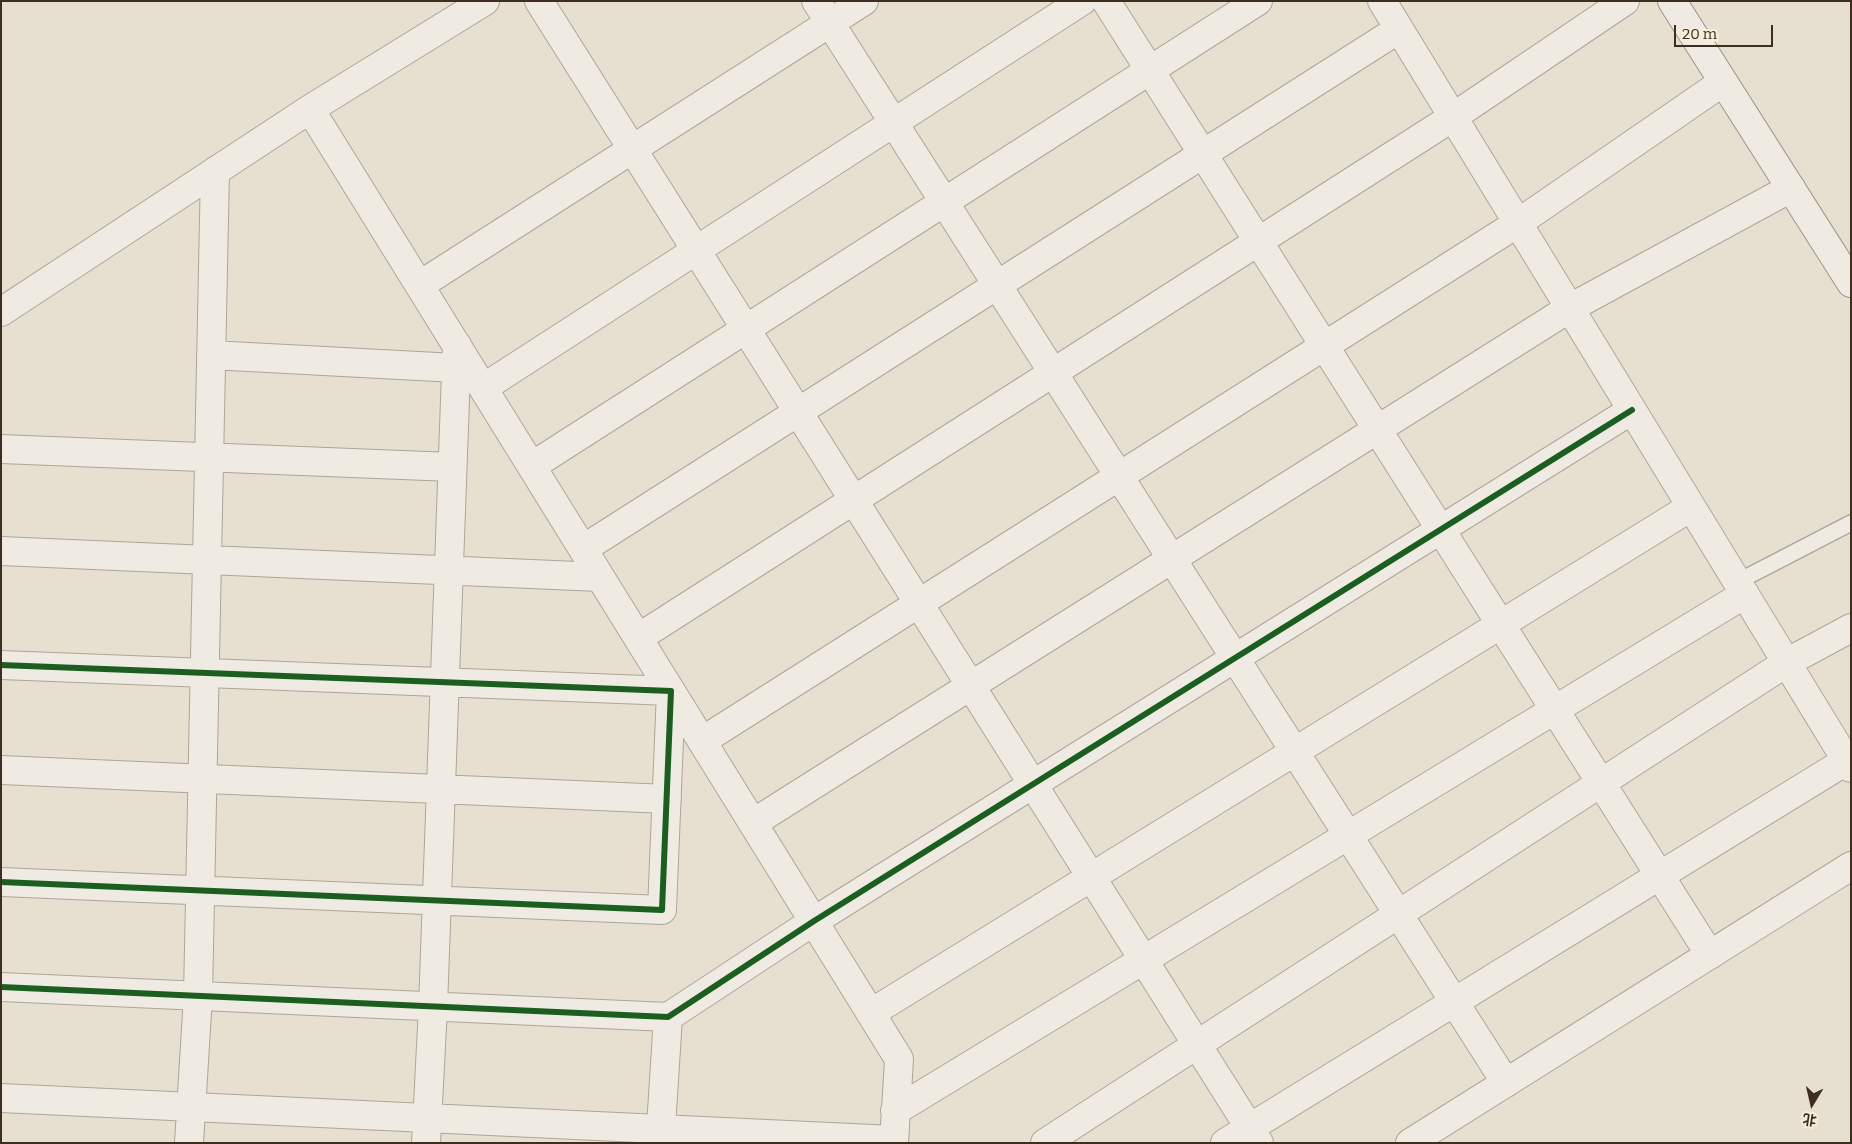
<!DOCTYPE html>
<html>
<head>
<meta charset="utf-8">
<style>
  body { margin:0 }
  #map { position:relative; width:1852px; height:1144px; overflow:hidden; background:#e7e0d1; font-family:Bitter,"Noto Sans SC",serif }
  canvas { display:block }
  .frame { position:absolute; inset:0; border:2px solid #3d2e20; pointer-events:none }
  .north { position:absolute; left:1787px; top:1079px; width:50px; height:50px; -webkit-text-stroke:4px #f7eed8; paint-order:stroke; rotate:189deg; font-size:14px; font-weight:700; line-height:20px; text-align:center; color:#3d2e20 }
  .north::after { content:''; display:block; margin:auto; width:18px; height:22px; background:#3d2e20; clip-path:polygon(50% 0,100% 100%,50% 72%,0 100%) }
  .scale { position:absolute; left:1674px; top:25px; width:99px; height:22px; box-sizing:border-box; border:2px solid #3d2e20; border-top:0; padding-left:6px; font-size:15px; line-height:18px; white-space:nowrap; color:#3d2e20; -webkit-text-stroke:4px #f7eed8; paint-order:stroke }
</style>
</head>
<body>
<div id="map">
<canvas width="1852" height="1144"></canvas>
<div class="frame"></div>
<div class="north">北</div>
<div class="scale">20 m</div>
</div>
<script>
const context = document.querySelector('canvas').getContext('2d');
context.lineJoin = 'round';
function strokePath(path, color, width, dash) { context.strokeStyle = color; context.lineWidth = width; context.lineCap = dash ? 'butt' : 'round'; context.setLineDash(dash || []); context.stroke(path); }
const lane = new Path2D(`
  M1737,582L1851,523`);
const street = new Path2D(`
  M539,1L1259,1143
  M816,1L1506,1083
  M1106,1L1710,955
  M1382,1L1851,768
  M310,109L899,1059L894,1143
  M420,285L864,1
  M1,312L310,109L485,1
  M211,355L456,368
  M483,388L1082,1
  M1,449L452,467
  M532,466L1258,1
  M583,549L1399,29
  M1,551L600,577
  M638,638L1453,117L1625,1
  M1,665L671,691L662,910L1,882
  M702,741L1518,223L1723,82
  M1,770L667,799
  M753,823L1570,308L1791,188
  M1,987L668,1017L814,921L1632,410
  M871,1013L1691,507
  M1,1098L894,1140
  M895,1111L1745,594
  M189,1143L198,996L215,171
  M426,1143L433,1007L457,345
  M660,1143L668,1017
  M1045,1143L1786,663L1851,628
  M1225,1143L1846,761
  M1410,1143L1851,866`);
const secondary = new Path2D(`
  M1672,1L1851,283`);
const cycleway = new Path2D(`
  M1,665L671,691L662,910L1,882
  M1,987L668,1017L814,921L1632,410`);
strokePath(lane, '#ada599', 18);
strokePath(street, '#ada599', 30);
strokePath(secondary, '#9c958a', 30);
strokePath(lane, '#efebe3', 15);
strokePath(street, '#efebe3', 28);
strokePath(secondary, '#efebe3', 28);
strokePath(cycleway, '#1b5e20', 6);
</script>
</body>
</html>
